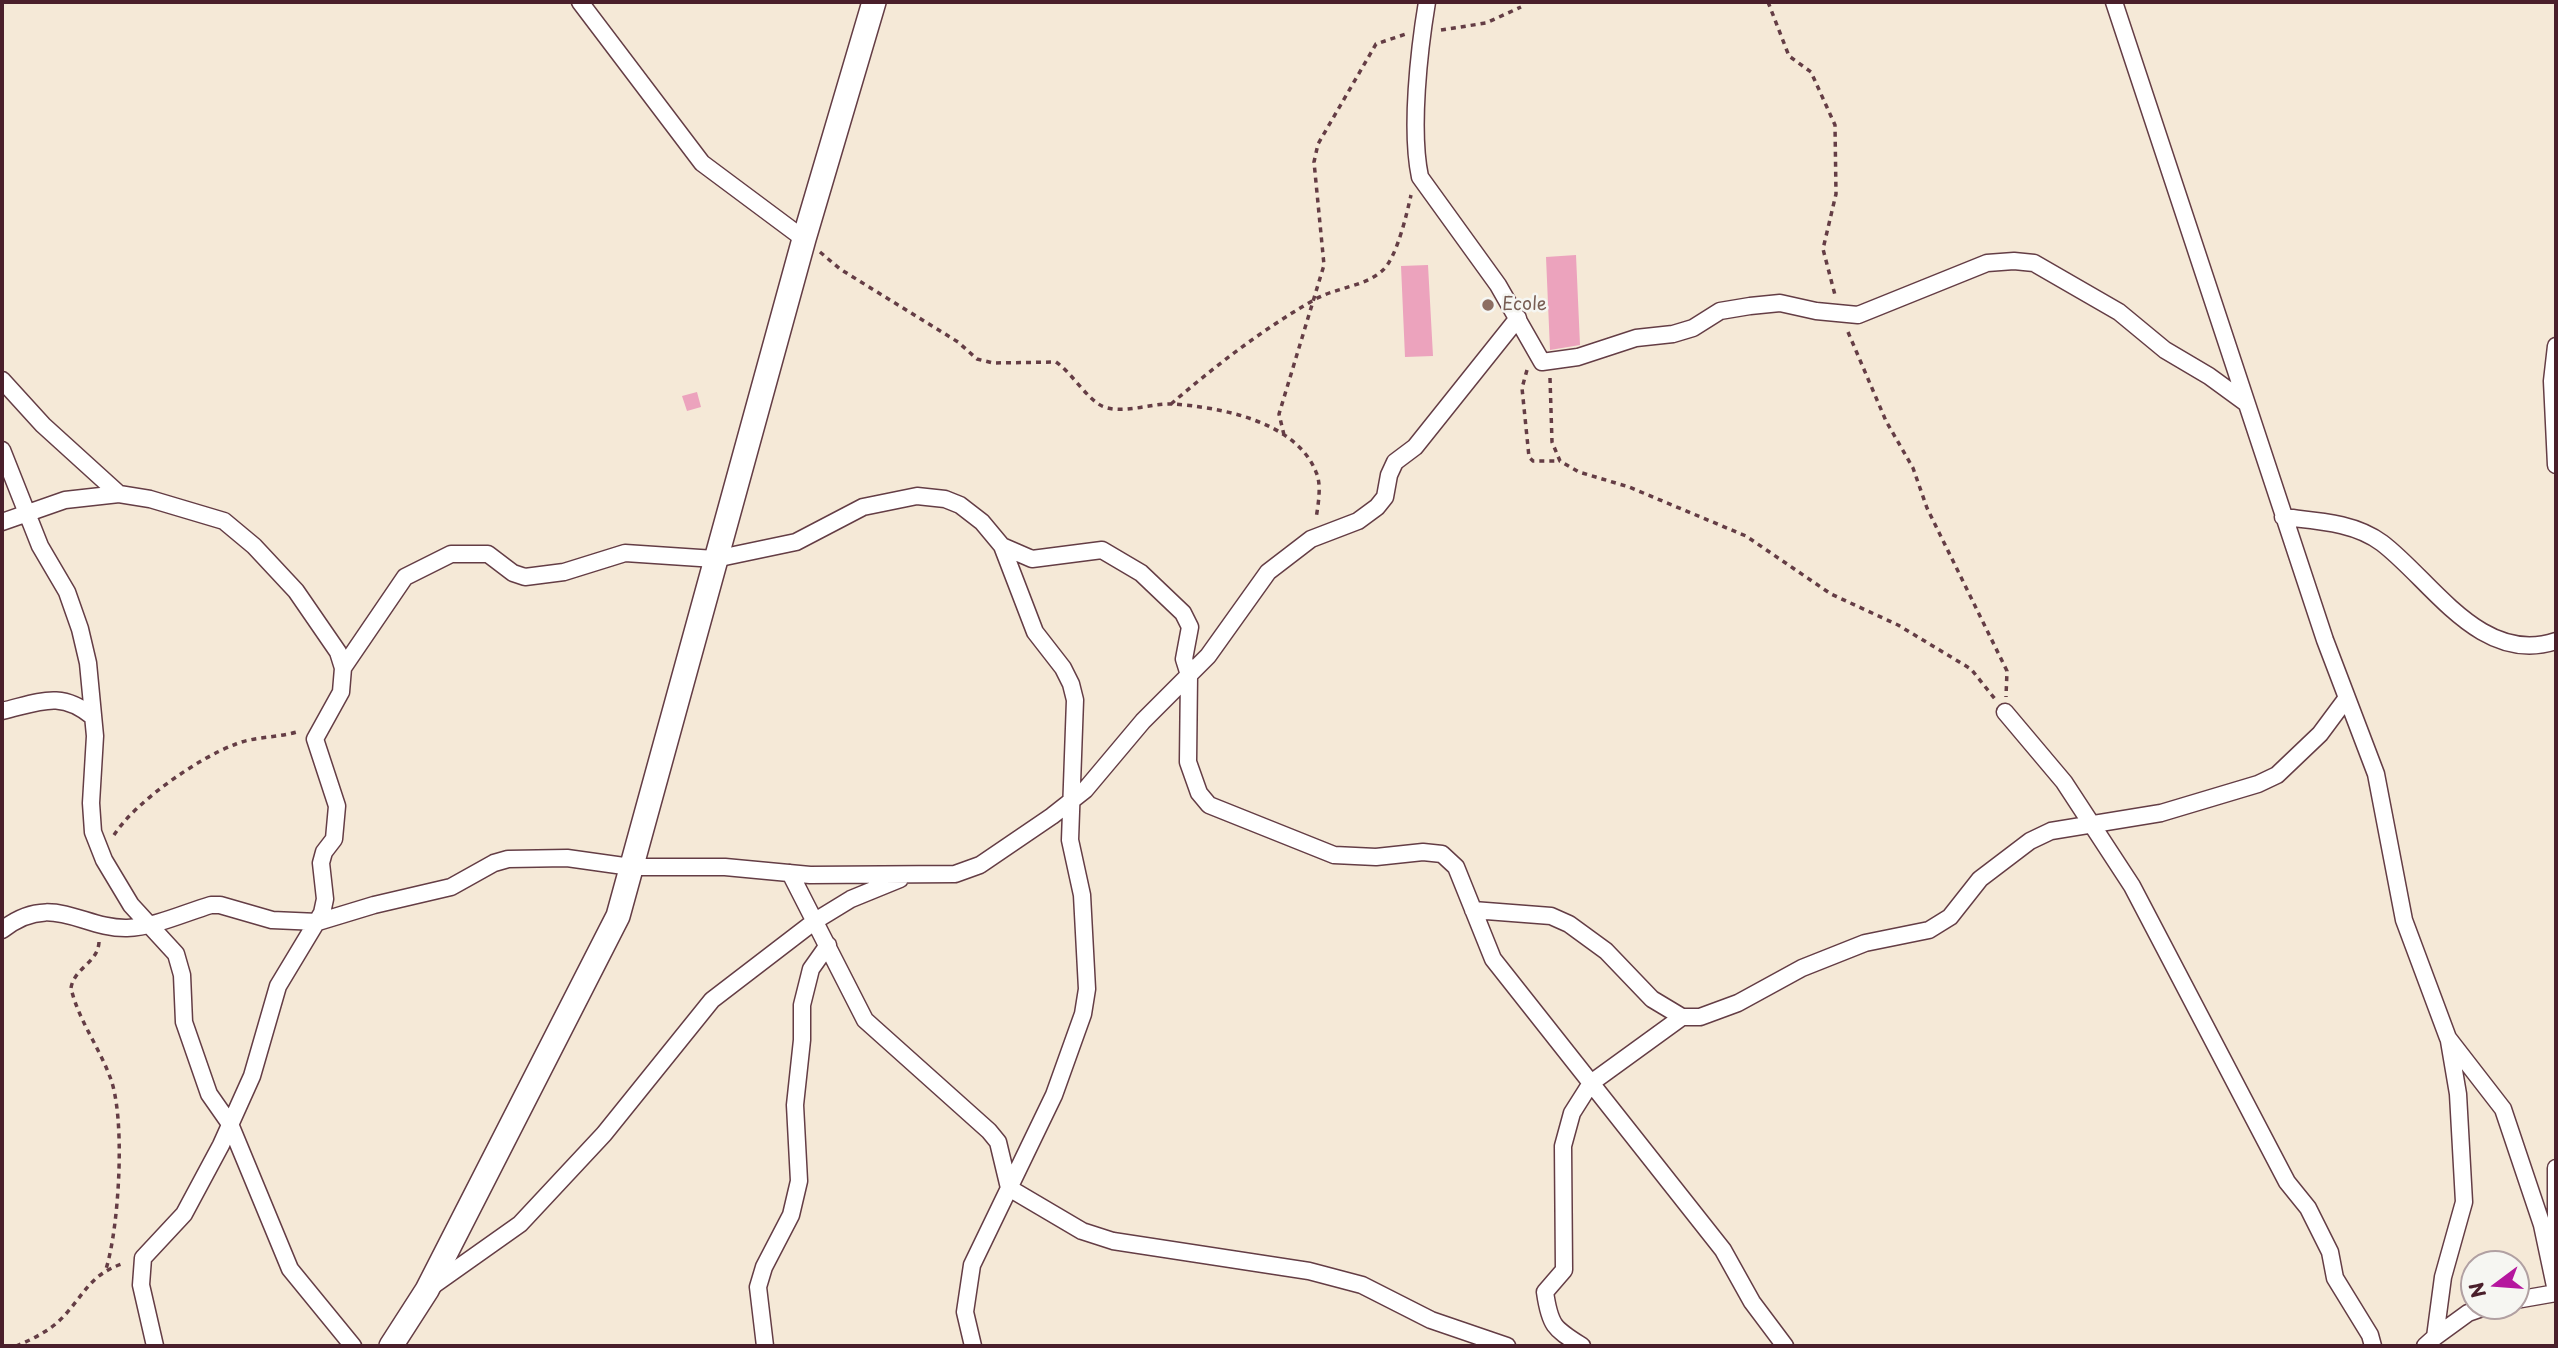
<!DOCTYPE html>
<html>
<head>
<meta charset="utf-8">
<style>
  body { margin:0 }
  #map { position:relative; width:2558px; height:1348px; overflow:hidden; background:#f5e9d7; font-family:"Playpen Sans",sans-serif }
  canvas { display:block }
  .frame { position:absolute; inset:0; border:4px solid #4a1f2b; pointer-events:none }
  .north { position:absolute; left:2460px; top:1250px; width:70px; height:70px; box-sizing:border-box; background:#f6f6f2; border:2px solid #b1a0a2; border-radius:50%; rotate:254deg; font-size:19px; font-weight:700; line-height:28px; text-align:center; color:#4a1f2b }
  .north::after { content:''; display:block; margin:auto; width:24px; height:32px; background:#b5179e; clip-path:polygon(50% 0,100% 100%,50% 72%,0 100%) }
</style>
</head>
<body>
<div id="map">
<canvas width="2558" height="1348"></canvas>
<div class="frame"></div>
<div class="north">N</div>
</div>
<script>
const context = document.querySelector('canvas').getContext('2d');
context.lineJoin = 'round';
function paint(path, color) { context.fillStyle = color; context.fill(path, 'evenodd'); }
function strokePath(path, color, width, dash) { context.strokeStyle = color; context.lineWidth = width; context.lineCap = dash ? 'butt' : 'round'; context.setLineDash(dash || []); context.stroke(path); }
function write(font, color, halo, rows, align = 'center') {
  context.font = font + ' "Playpen Sans",sans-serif'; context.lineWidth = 5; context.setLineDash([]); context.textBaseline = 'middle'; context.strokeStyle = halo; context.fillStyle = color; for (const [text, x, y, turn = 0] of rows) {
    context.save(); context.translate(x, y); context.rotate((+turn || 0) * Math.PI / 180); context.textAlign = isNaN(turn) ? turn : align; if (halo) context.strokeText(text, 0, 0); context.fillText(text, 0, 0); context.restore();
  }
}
const building = new Path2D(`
  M1576,255L1580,345L1550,350L1546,257Z
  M1428,265L1433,356L1405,357L1401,266Z
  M697,392L701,407L687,411L682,396Z`);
const path = new Path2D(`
  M1768,2L1789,56L1811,72L1835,125L1836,194L1823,249L1835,295
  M1441,30L1486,23L1521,7
  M820,252L840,269L958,342L977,359L993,363L1056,362C1072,373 1087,399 1102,406C1122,415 1151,403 1172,404C1219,407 1296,421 1316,472C1322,485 1318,505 1316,519
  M1848,332L1886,421L1913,468L1927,508L2007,671L2006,697
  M1527,370L1522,388L1529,457L1533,461H1560
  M1550,378L1552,442L1560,461L1579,472L1629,487L1746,536L1831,594L1898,625L1971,669L1995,699
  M1171,404C1215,366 1263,329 1314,300C1336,287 1365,287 1383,270C1397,257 1407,213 1411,195
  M1284,435L1279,414L1324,265L1314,162L1318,144L1376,44L1406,34
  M114,835C135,802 198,758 236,744C256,736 279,738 300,731
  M99,942C98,963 74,968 71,988C78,1019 99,1047 110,1077C126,1117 119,1228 106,1269
  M16,1346C31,1340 47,1332 59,1321C84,1297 88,1274 125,1263`);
const street = new Path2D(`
  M580,2L702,163L804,239
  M1427,2C1419,50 1410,130 1420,177L1498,285L1542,362L1578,357L1636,338L1673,334L1693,328L1720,311L1750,306L1780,303L1816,311L1858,315L1987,263L2014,261L2034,263L2119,312L2165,350L2209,376L2246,403
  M2114,2L2325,640L2376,774L2404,920L2448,1038L2503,1109L2542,1225L2556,1291
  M2556,346L2552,381L2556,465
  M2,380L43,425L119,494
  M2,450L40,546L67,592L80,629L88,663L95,736L91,803L93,832L104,860L131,905L176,954L182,975L184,1022L209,1094L230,1124L290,1269L353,1346
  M2283,517C2316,521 2354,522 2382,543C2432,581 2481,666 2556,641
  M2,522L65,500L119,494L150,499L224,521L254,546L296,591L338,652L343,668L341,692L315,739L337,806L334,839L324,852L321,863L325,899L322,913L278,986L252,1076L221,1145L184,1214L143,1258L141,1285L155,1346
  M1002,546L1032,559L1102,550L1141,573L1183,613L1190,627L1184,659L1189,675L1188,762L1199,793L1209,805L1334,855L1376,857L1423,852L1442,854L1456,867L1493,959L1723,1250L1752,1302L1785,1346
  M343,668L405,577L451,554H488L513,573L525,577L564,572L625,553L715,559L796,542L863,507L917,496L945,499L960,505L982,522L1002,546L1035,632L1063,668L1071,684L1075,700L1070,840L1082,895L1087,989L1083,1014L1054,1095L972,1265L965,1312L973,1346
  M2,711C40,702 61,690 93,717
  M2005,712L2064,782L2132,886L2287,1182L2308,1208L2330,1252L2335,1278L2370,1335L2373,1346
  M790,873L865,1020L989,1131L998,1142L1009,1188L1082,1231L1113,1241L1309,1271L1362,1285L1431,1320L1507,1346
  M1473,910L1551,916L1569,924L1606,951L1652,999L1682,1017H1700L1738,1003L1802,968L1865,943L1929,930L1950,917L1980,879L2030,841L2051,831L2161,813L2258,784L2277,775L2320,734L2346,699
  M2,930C51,891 82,929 127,928C155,927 184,913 211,905H220L272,920L318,922L374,905L451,887L494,863L508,859L567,858L631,867H725L810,875L955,874L980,865L1052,816L1085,790L1143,721L1208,656L1268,572L1311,539L1358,521L1377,507L1385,497L1389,475L1395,462L1415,447L1518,318
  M2556,1168V1259
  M431,1287L520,1224L604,1134L712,1000L815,921L851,899L900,879
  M2516,1300L2556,1293
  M2435,1337L2468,1313L2488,1306
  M765,1346L758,1287L764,1267L791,1215L799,1181L795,1105L802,1040V1005L811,969L828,945
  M1582,1346C1555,1329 1550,1327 1545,1292L1564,1270L1563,1146L1572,1113L1591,1083L1682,1017
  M2425,1346L2435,1337L2443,1277L2464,1202L2458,1094L2449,1041`);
const secondary = new Path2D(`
  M391,1346L427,1290L618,916L804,239L874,2`);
const markers = [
  [1488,305,7,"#8d6e63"]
];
const educationNames = [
  ["Ecole",1502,305]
];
paint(building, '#eca3bd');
strokePath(street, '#643d45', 19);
strokePath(secondary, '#643d45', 26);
strokePath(path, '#643d45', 3.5, [5, 5]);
strokePath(street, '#fff', 16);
strokePath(secondary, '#fff', 23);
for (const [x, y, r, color] of markers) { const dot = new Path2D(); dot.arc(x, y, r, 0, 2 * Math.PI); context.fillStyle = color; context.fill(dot); strokePath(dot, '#f6f6f2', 2.5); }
write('18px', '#785e54', '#f6f6f2', educationNames, 'left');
</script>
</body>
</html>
